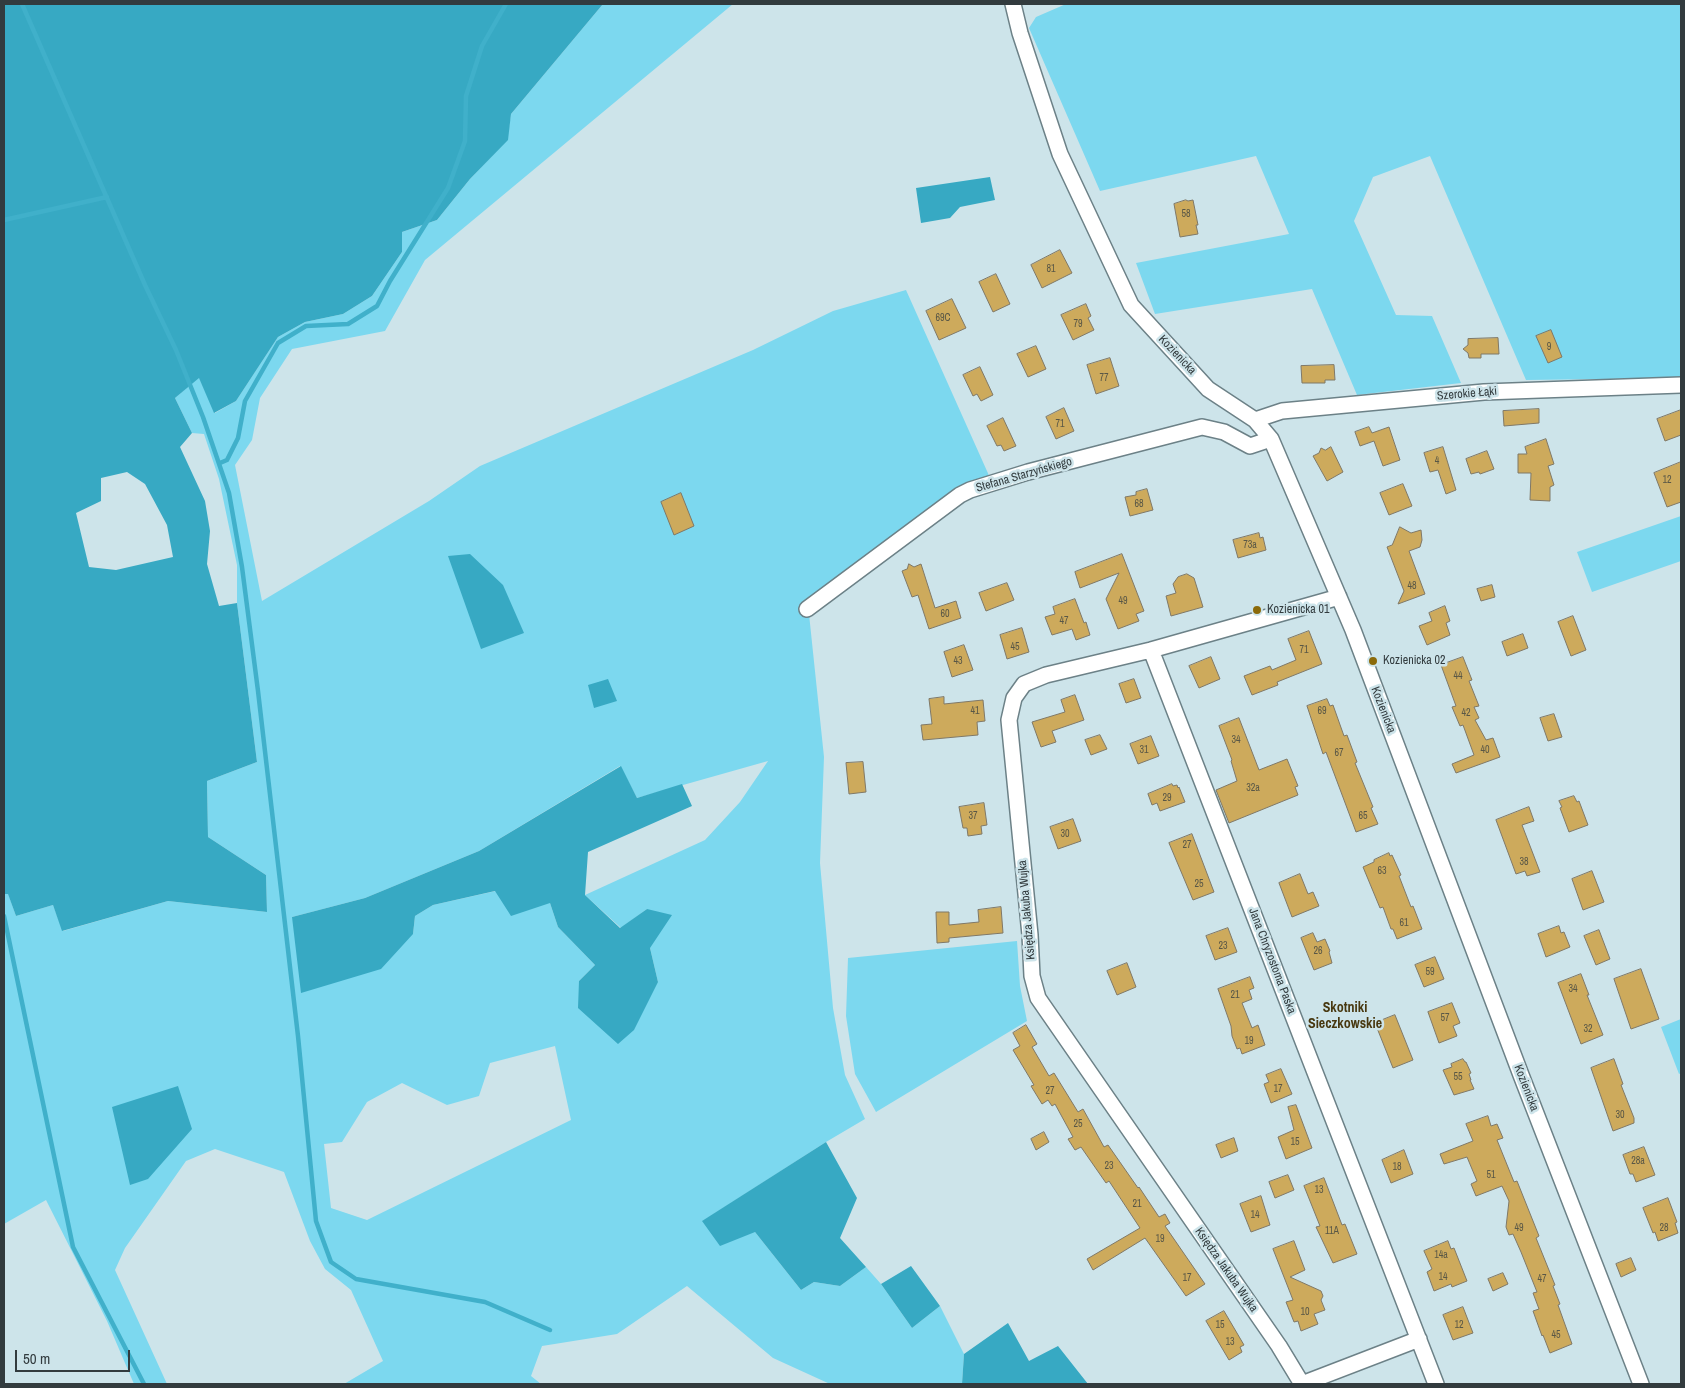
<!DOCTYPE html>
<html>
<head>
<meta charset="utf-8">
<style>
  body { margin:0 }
  #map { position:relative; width:1685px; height:1388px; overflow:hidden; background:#cde4ea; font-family:"Archivo Narrow",sans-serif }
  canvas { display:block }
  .frame { position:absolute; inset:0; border:5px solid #323b3e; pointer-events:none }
  .scale { position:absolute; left:15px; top:1350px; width:115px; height:22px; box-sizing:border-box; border:2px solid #323b3e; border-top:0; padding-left:6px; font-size:15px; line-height:18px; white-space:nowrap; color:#323b3e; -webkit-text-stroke:4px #cde4ea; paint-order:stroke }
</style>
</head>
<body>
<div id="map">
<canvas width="1685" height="1388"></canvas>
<div class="frame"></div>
<div class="scale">50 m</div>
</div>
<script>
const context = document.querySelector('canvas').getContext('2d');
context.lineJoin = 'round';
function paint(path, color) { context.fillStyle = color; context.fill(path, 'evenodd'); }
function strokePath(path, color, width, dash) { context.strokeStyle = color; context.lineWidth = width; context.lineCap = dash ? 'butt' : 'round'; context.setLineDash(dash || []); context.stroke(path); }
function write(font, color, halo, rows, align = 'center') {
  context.font = font + ' "Archivo Narrow",sans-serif'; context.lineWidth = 5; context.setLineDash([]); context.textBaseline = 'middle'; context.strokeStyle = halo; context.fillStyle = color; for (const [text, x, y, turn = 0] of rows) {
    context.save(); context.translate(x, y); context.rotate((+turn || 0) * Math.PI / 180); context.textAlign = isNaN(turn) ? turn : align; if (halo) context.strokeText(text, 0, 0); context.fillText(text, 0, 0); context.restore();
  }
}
const green = new Path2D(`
  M603,4H733L425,260L385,331L292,349L260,398L252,440L235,465L262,601L429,501L480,466L753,350L833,311L906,290L991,480L809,614L824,757L820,863L833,1008L845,1075L865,1119L826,1142L703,1221L755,1232L801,1290L814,1282L840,1286L866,1267L881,1284L912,1328L940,1306L964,1354L962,1384H830L773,1358L687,1286L617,1334L542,1346L531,1376L541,1384H344L383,1361L351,1290L325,1269L310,1241L284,1172L215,1149L186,1161L125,1248L115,1270L167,1384H134L107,1321L46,1200L4,1224V894L8,893L16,916L53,905L63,931L168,901L267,912L266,875L208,837L207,781L257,762L237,603V565L219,479L204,434L192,433L175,398L199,377L215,413L236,401L278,337L305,322L343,314L372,296L402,252V232L437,220L470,179L507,140L511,114ZM768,761L740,802L705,840L585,895L621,928L647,909L650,948L658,982L579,981L595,965L558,927L550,903L496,891L433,905L415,916L413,934L292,917L365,898L479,851L620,766L637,798ZM555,1046L571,1120L367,1220L331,1208L324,1144L342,1142L367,1102L402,1083L447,1105L479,1096L490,1063Z
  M1066,4H1681V378L1526,380L1430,156L1373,177L1354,221L1396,315L1432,316L1461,383L1357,395L1312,289L1155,314L1136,263L1289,234L1256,156L1100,191L1029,28L1036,17Z
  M1681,516V561L1592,592L1577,552Z
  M1017,941L1020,986L1027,1021L876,1112L855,1074L846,1016L848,958Z
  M1681,1019V1073L1679,1074L1661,1027Z`);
const forest = new Path2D(`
  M4,4H603L511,114L508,140L470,179L437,220L402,232V252L372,296L343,314L305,322L278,337L236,401L214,413L199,378L175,398L192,433L180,447L205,501L210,531L207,564L219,606L237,603L257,762L207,781L208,837L266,875L267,912L168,901L62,931L53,905L16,916L8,894H4ZM127,472L145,484L167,525L173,557L116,570L89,567L76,513L101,501V478Z
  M990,177L995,200L960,207L950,218L921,223L916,188Z
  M470,554L503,585L524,633L481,649L448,556Z
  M608,679L617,701L594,708L588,685Z
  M621,766L637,798L682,784L692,806L588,852L585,895L620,928L647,909L672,915L650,948L658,982L634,1030L618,1044L578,1008L579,981L595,965L558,927L550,903L511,916L495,891L433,905L415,916L413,934L381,969L301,993L292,917L365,898L479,851Z
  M178,1086L192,1129L148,1179L130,1185L112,1107Z
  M826,1142L857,1198L840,1238L866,1267L840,1286L814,1282L801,1290L755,1232L720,1246L702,1221Z
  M911,1266L940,1306L912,1328L881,1284Z
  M1008,1323L1029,1361L1058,1346L1088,1384H962L964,1354Z`);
const stream = new Path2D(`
  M22,4L145,285L176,350L203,417L229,493L242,567L258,691L298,1036L316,1221L331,1262L356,1279L485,1302L550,1330
  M4,220L107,197
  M220,463L227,460L238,438L245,401L278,343L306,326L348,324L377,306L390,281L448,188L465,141L466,96L482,46L506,4
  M4,916L73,1247L144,1384`);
const building = new Path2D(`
  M1186,200L1188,201L1193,200L1198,225H1196L1198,234L1180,237L1174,204Z
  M1060,250L1072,273L1042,288L1031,265Z
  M996,274L1010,304L993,312L979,282Z
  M952,299L966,328L939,340L926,311Z
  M1086,304L1091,316L1088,318L1094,330L1073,340L1061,315Z
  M1551,330L1562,357L1548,363L1536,336Z
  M1498,338L1499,354H1481V358H1469L1468,353L1463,349L1468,345V339Z
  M1036,346L1046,369L1028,377L1017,354Z
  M1110,358L1119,386L1096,394L1087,365Z
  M1334,365L1335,380H1325V383H1302L1301,366Z
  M980,367L993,395L981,401L977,394L973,396L963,375Z
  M1064,408L1074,431L1056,439L1046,417Z
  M1539,409V423L1504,426L1503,411Z
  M1681,410V435L1665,441L1657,419Z
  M1003,418L1016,446L1004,451L1001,445L997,446L987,426Z
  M1369,427L1372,433L1389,427L1400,460L1383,466L1374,441L1360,446L1355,432Z
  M1546,439L1554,464L1548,466L1554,485L1550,487V501L1530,500L1531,473H1518V454H1527L1525,447Z
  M1331,447L1343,472L1327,481L1313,456L1319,453L1321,448L1325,450Z
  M1443,447L1456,490L1446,494L1438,470L1430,472L1424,453Z
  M1487,451L1494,469L1480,474L1479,472L1471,474L1466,459Z
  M1681,462V502L1667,507L1654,473Z
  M1403,484L1412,506L1389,515L1380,493Z
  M1147,489L1153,510L1130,516L1125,497L1136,495V492Z
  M681,493L694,526L674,535L661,502Z
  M1400,527L1411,533L1421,530L1422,540L1420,547L1409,551L1425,594L1398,604L1404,591L1387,547L1392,545Z
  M1259,533L1260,538L1263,537L1266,550L1238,558L1233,540Z
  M1122,554L1144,611L1136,614L1139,621L1118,629L1106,599L1119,573L1080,588L1075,572Z
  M909,564L914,567L921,564L935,608L956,601L961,618L929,629L918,595L912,597L902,571L907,569Z
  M1187,574L1194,578L1203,607L1171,616L1166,596L1176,593L1173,584L1178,577Z
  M1007,583L1014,600L986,611L979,593Z
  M1492,585L1495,597L1481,601L1477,589Z
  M1075,599L1084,623L1086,622L1090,635L1076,640L1072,629L1052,635L1045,617L1055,614L1053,607Z
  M1445,606L1450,621L1446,623L1450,635L1427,645L1419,626L1432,621L1429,613Z
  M1573,616L1586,650L1571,656L1558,622Z
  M1022,628L1029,652L1007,659L1000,635Z
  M1309,631L1322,664L1277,682L1278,685L1252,695L1244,676L1270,666L1272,670L1296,660L1288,639Z
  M1523,634L1528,648L1507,656L1502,642Z
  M964,645L973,670L952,677L944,652Z
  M1211,657L1220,679L1199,688L1189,666Z
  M1463,657L1472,680L1469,681L1479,706L1474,707L1479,718L1475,720L1486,740L1493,738L1500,757L1456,773L1452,764L1474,755L1463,725L1460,726L1452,707L1456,706L1441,665Z
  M1134,679L1141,698L1126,703L1119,684Z
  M1075,695L1084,720L1052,731L1056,742L1041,747L1032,722L1065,712L1061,700Z
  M944,697V704L983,700L985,721L977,722L978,735L923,740L921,725L932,724L929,699Z
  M1327,699L1330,706L1333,705L1344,736L1347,735L1357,762L1355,763L1373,807L1371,808L1378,824L1356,832L1326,752L1323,754L1307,706Z
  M1554,714L1562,737L1548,741L1540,718Z
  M1239,718L1259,770L1287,759L1298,786L1295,787L1298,795L1229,823L1216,790L1237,781L1231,761L1232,760L1219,726Z
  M1100,735L1107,749L1091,755L1085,740Z
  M1151,736L1159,756L1138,764L1130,744Z
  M863,762L866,792L849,794L846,763Z
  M1172,784L1173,786L1177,785L1178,788L1179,787L1185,802L1160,811L1157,803L1152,805L1148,794Z
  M1574,796L1577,802L1579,801L1588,825L1569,832L1560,808L1562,807L1559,801Z
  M984,803L987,825L981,826L982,834L968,836L967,828H963L959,807Z
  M1529,807L1534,821L1522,825L1540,872L1527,876L1525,871L1516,874L1496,820Z
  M1073,819L1081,841L1058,849L1050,827Z
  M1192,834L1214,892L1193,900L1169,843Z
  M1389,853L1390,856L1392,855L1401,875L1399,876L1411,907L1413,906L1422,929L1397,939L1393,929H1391L1383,907L1380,908L1363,867L1374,862V860Z
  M1592,871L1604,902L1583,910L1572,879Z
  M1300,874L1308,894L1313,892L1319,906L1292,917L1279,883Z
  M1001,907L1003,933L949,938V942L937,943L936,912H949V925L979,922L978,910Z
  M1559,926L1561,933L1564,932L1570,947L1546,957L1538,934Z
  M1228,928L1237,952L1215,960L1206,936Z
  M1599,930L1610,959L1596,965L1584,936Z
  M1313,933L1317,942L1325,939L1330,951L1329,952L1332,963L1314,970L1301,938Z
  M1435,957L1444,979L1424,987L1415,965Z
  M1127,963L1136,987L1117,995L1107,971Z
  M1641,969L1659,1019L1631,1029L1614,979Z
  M1581,974L1589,995H1587L1603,1035L1581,1044L1558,983Z
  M1250,977L1254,988L1249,990L1252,999L1242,1003L1252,1028L1258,1025L1265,1045L1242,1054L1240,1048L1237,1049L1232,1036L1231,1026L1218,989Z
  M1452,1003L1460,1023L1453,1026L1457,1036L1439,1043L1428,1012Z
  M1395,1015L1413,1060L1393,1068L1375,1023Z
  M1026,1025L1037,1044L1032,1047L1049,1076L1054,1073L1078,1112L1083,1109L1104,1147L1108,1145L1138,1188L1139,1187L1159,1217L1165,1214L1170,1223L1165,1226L1205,1284L1186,1296L1145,1238L1093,1270L1087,1259L1140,1228L1109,1181L1106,1183L1081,1147L1075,1150L1068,1139L1073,1137L1055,1104L1052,1106L1048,1100L1042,1104L1031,1086L1034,1085L1013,1050L1020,1046L1013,1033Z
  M1463,1059L1465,1062H1466L1471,1073L1469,1074L1471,1080H1470L1474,1089L1454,1095L1443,1070L1452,1067L1451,1064Z
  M1614,1059L1623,1084L1621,1085L1634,1118V1123L1613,1131L1591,1068Z
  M1281,1069L1292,1094L1271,1103L1264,1084L1269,1082L1266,1075Z
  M1296,1105L1312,1148L1286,1159L1278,1137L1294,1130L1288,1107Z
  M1488,1116L1491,1126L1497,1124L1503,1138L1497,1140L1514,1182L1517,1181L1539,1236L1536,1238L1555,1285L1553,1286L1560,1304L1558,1305L1572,1344L1550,1353L1543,1335L1542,1336L1533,1311L1539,1309L1533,1293L1537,1292L1521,1252L1513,1234L1509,1235L1506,1227L1509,1201L1502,1186L1476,1196L1471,1184L1477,1181L1467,1157L1444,1164L1440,1154L1473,1141L1466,1124Z
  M1044,1132L1049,1142L1036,1150L1031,1139Z
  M1234,1138L1238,1151L1221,1158L1216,1145Z
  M1644,1147L1655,1175L1636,1182L1633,1174H1630L1623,1155Z
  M1404,1150L1413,1174L1391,1183L1382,1160Z
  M1288,1175L1294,1190L1275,1198L1269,1182Z
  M1324,1178L1342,1225L1345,1224L1357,1254L1333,1263L1316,1227L1320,1226L1304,1186Z
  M1261,1196L1270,1225L1251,1232L1240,1204Z
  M1668,1198L1677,1222L1675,1223L1678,1233L1658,1241L1655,1232L1653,1233L1643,1208Z
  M1294,1241L1305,1270L1290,1277L1321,1291L1323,1296L1321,1300L1325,1310L1314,1314L1318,1324L1301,1331L1298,1321L1294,1322L1286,1302L1293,1300L1273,1249Z
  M1448,1241L1451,1249L1454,1248L1467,1281L1452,1287L1451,1284L1434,1291L1427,1272L1432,1269L1424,1251Z
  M1631,1258L1636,1270L1621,1277L1616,1264Z
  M1503,1273L1508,1284L1493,1291L1488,1279Z
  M1463,1307L1473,1333L1453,1340L1443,1315Z
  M1224,1311L1244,1345L1240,1347L1242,1352L1229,1360L1206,1321Z`);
const minor = new Path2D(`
  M1013,4L1020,33L1060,154L1131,305L1208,389L1255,420L1271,439L1353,630L1521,1075L1641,1384
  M1255,420L1282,411L1484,392L1681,385
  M807,609L960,495L970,490L1028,472L1202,427L1224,432L1250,446L1271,439
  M1151,650L1436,1384
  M1302,1384L1279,1346L1038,998L1032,976L1030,935L1009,720L1014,698L1024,684L1046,675L1151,650L1339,597
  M1302,1384L1419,1339`);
const markers = [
  [1257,610,5,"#8b6a0a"],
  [1373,661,5,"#8b6a0a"]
];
const numberNames = [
  ["58",1186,214],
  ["81",1051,269],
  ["69C",943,318],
  ["79",1078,324],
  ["9",1549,347],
  ["77",1104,378],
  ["71",1060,424],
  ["4",1437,461],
  ["12",1667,480],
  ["68",1139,504],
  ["73a",1250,545],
  ["48",1412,586],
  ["49",1123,601],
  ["60",945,614],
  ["47",1064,621],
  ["45",1015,647],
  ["71",1304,650],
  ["43",958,661],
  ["44",1458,676],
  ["41",975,711],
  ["69",1322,711],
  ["42",1466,713],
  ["34",1236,740],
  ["31",1144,750],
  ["40",1485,750],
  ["67",1339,753],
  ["32a",1253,788],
  ["29",1167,798],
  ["37",973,816],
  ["65",1363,816],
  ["30",1065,834],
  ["27",1187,845],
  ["38",1524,862],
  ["63",1382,871],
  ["25",1199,884],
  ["61",1404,923],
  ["23",1223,946],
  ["26",1318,951],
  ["59",1430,972],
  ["34",1573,989],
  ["21",1235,995],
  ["57",1445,1018],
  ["32",1588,1029],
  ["19",1249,1041],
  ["55",1458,1077],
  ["17",1278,1089],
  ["27",1050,1091],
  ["30",1620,1115],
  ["25",1078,1124],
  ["15",1295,1142],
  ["28a",1638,1161],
  ["23",1109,1166],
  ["18",1397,1167],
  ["51",1491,1175],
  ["13",1319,1190],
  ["21",1137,1204],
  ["14",1255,1215],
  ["49",1519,1228],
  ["28",1664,1228],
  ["11A",1332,1231],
  ["19",1160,1239],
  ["14a",1441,1255],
  ["14",1443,1277],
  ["17",1187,1278],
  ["47",1542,1279],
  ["10",1305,1312],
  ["15",1220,1325],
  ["12",1459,1325],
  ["45",1556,1335],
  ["13",1230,1342]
];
const streetNames = [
  ["Kozienicka",1177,355,47],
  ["Szerokie Łąki",1467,394,-5],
  ["Stefana Starzyńskiego",1024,475,-16],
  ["Kozienicka",1383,710,69],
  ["Księdza Jakuba Wujka",1027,910,-95],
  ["Jana Chryzostoma Paska",1272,961,69],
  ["Kozienicka",1526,1088,69],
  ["Księdza Jakuba Wujka",1226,1270,55]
];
const poiNames = [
  ["Kozienicka 01",1267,610],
  ["Kozienicka 02",1383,661]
];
const neighbourhoodNames = [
  ["Skotniki",1345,1008],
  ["Sieczkowskie",1345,1024]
];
paint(green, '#7cd8ef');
paint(forest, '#37a9c3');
strokePath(stream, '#40b0ca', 4.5);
paint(building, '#cdaa5c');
strokePath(building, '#7f7867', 1);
strokePath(minor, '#6c8187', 18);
strokePath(minor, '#fff', 15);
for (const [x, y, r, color] of markers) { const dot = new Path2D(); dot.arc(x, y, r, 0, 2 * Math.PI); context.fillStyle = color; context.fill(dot); strokePath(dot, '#cde4ea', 2); }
write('10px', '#595746', null, numberNames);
write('12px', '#323b3e', '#cde4ea', streetNames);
write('12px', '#323b3e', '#cde4ea', poiNames, 'left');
write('bold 14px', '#483810', '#cde4ea', neighbourhoodNames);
</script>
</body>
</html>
